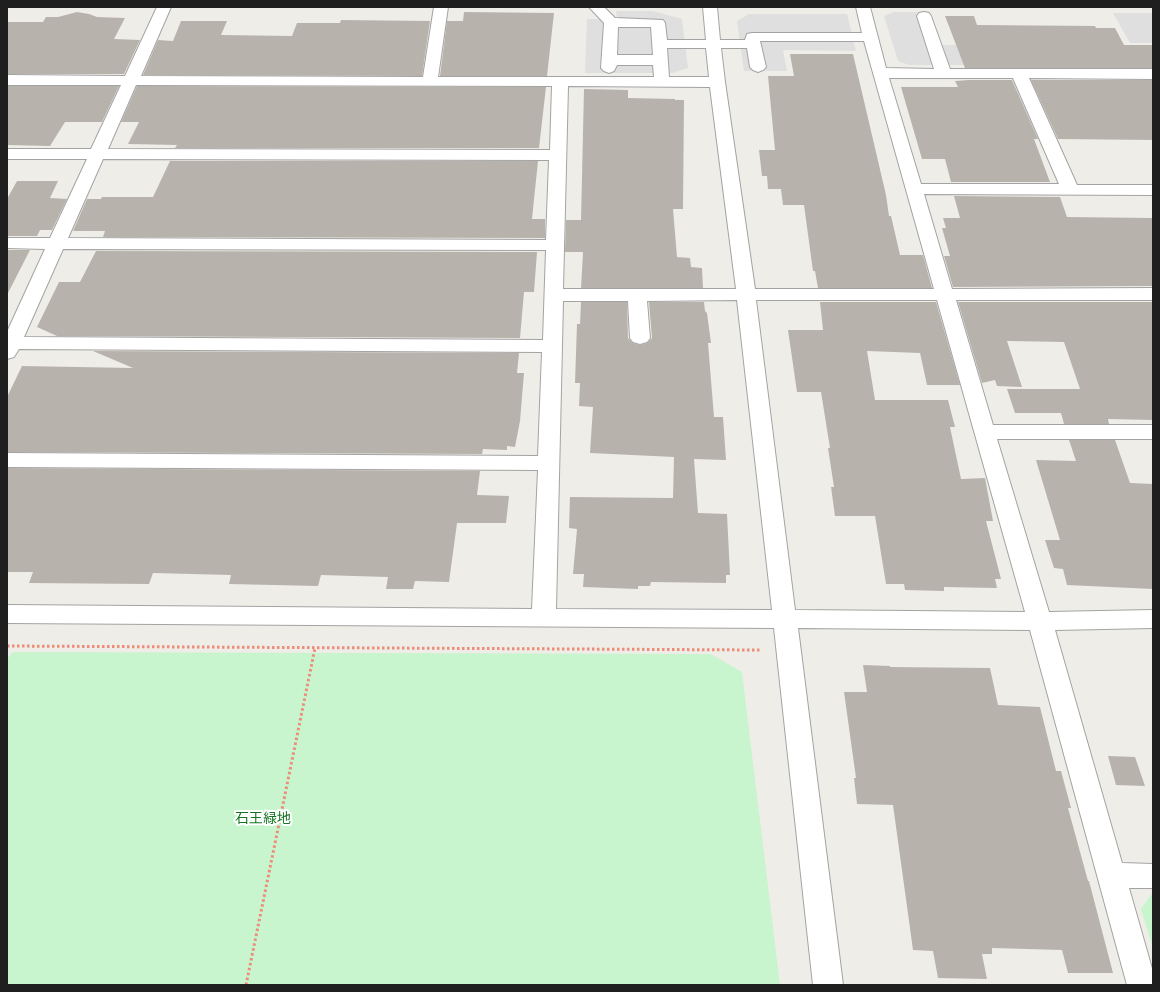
<!DOCTYPE html>
<html>
<head>
<meta charset="utf-8">
<style>
  body { margin:0 }
  #map { position:relative; width:1160px; height:992px; overflow:hidden; background:#efede7; font-family:"Asap Condensed",sans-serif }
  canvas { display:block }
  .frame { position:absolute; inset:0; border:8px solid #1f1f1f; pointer-events:none }
</style>
</head>
<body>
<div id="map">
<canvas width="1160" height="992"></canvas>
<div class="frame"></div>
</div>
<script>
const context = document.querySelector('canvas').getContext('2d');
context.lineJoin = 'round';
function paint(path, color) { context.fillStyle = color; context.fill(path, 'evenodd'); }
function strokePath(path, color, width, dash) { context.strokeStyle = color; context.lineWidth = width; context.lineCap = dash ? 'butt' : 'round'; context.setLineDash(dash || []); context.stroke(path); }
function write(font, color, halo, rows, align = 'center') {
  context.font = font + ' "Asap Condensed","Noto Sans JP",sans-serif'; context.lineWidth = 4; context.setLineDash([]); context.textBaseline = 'middle'; context.strokeStyle = halo; context.fillStyle = color; for (const [text, x, y, turn = 0] of rows) {
    context.save(); context.translate(x, y); context.rotate((+turn || 0) * Math.PI / 180); context.textAlign = isNaN(turn) ? turn : align; if (halo) context.strokeText(text, 0, 0); context.fillText(text, 0, 0); context.restore();
  }
}
const park = new Path2D(`
  M13,652L711,654L742,672L780,985H7V659Z
  M1153,892V948L1141,909Z`);
const parking = new Path2D(`
  M616,11H653L682,19L688,68L672,73H585L587,19H617Z
  M894,12H917L927,45H988L996,65H909L898,61L884,16Z
  M1113,13H1153V43H1130Z
  M749,14H847L856,51L783,50L787,71H744L737,21Z`);
const building = new Path2D(`
  M77,12L89,14L97,17L125,18L114,39L140,40L124,74H7V22H43L46,17H58Z
  M464,12L554,13L547,76H440L447,21H463Z
  M945,16H974L977,25L1095,26L1096,28H1115L1124,45H1153V68H965Z
  M341,20L430,21L422,76L143,75L158,40L173,41L181,21H227L221,35L292,36L297,23H340Z
  M790,54H853L886,195L889,216H891L900,255H923L932,288H818L815,271H813L804,205H783L781,189H768L767,176H762L759,150H775L768,76H794Z
  M969,80H1012L1038,139H1034L1050,182H951L945,159H922L901,87H958L955,81Z
  M1031,80H1153V140L1058,139Z
  M7,86H119L102,122H65L50,146L7,145Z
  M137,86L546,87L539,148H175L177,145L128,144L139,122H121Z
  M584,89L628,90V98L675,99V100H684L683,209H673L677,257L690,258L691,267L702,268L703,288H581L583,252H565L566,220H581Z
  M170,161H538L532,219H545V238L103,237L105,231H73L87,199H101L102,197H153Z
  M17,181H58L50,198L67,199L52,230H40L37,236H7V199Z
  M954,196L1060,197L1067,217L1153,218V286L953,287L944,256H950L942,228H946L943,218H960Z
  M7,250H30L7,295Z
  M96,251L544,252H537L534,292H524L520,338L57,336L37,327L59,282H80Z
  M581,302H627L628,338L633,343L640,345L647,343L652,338L649,302H704L705,311L707,313L711,343H708L714,417H723L726,460L694,459L698,513L727,514L730,575H726V583L651,582L650,586H638V589L583,587L584,574H573L577,529L569,528L570,497L673,498L674,457L590,453L593,407L579,406L580,383H575L577,324H580Z
  M820,302H936L960,385H927L920,353L867,351L875,400H948L955,427H950L961,479L985,478L993,521H986L1001,579H995L997,588L944,587V591L905,590L904,584H886L875,516H835L831,487H834L828,448H830L821,392H797L788,330H823Z
  M958,302H1153V420L1108,419L1109,424H1064L1061,413H1015L1007,389H1080L1064,342L1007,341L1022,387L997,386L995,380L982,383Z
  M93,351L519,353L517,373H524L520,421L515,447L507,446V450L483,449L482,454L7,452V397L22,366L133,368Z
  M1069,440H1115L1130,483L1153,484V589L1067,585L1063,569L1054,568L1045,540H1060L1036,460L1076,461Z
  M7,468L480,471L477,495L509,496L506,523H457L449,582L415,581L413,589H386L388,577L321,575L318,586L229,584L231,575L153,573L149,584L29,583L33,572H7Z
  M863,665L890,666V667L990,668L998,705L1040,707L1056,771H1061L1071,808H1068L1088,881H1089L1113,973H1068L1062,950L992,948V954H982L987,979L938,978L933,951L913,950L893,805L857,804L854,778H856L844,692H867Z
  M1108,756L1135,757L1145,786L1116,785Z`);
const path = new Path2D(`
  M7,646L760,650
  M246,985L315,648`);
const minor = new Path2D(`
  M157,7H171L141,76L423,77L434,7H448L438,77H654L653,65H617L614,71L609,73L604,71L601,68L604,23L589,7H604L615,18L663,20L665,23L667,40H706L703,7H717L720,40H745L747,34L752,33H862L856,7H870L886,68L934,69L917,16L919,13L924,12L929,13L931,16L950,69H1153V79L1029,78L1077,185H1153V195L924,194L952,289L1153,288V300H956L993,425H1153V439H997L1049,612L1153,610V628L1055,630L1122,863L1153,864V888H1129L1153,972V985H1127L1030,630L798,628L843,985H813L774,628L7,623V605L532,609L538,470L7,467V453L538,456L542,352L19,349L14,357L7,359V332L45,249L7,248V238H50L87,159H7V149H91L121,85H7V75L125,76ZM618,27H651L653,55H617ZM760,41H864L934,289H755L725,82L721,48H747L750,67L753,70L758,72L763,70L766,67ZM667,48H706L709,77H669ZM889,78H1013L1059,184H921ZM136,85L552,86L550,150L108,149ZM568,86L710,87L736,289H563ZM103,159L549,160L546,240L68,238ZM63,249L546,250L543,340L24,337ZM737,300L772,610L556,609L563,301H628L630,338L633,342L640,344L647,342L650,338L647,301ZM756,300H937L1025,612L795,610Z`);
const nearParknames = [
  ["石王緑地",263,819]
];
paint(park, '#c8f5ce');
paint(parking, '#dfdfdf');
paint(building, '#b8b2ac');
strokePath(minor, '#a3a3a3', 2);
strokePath(path, '#ed8c79', 3, [2.5, 2.5]);
paint(minor, '#fff');
write('14px', '#167524', '#fff', nearParknames);
</script>
</body>
</html>
